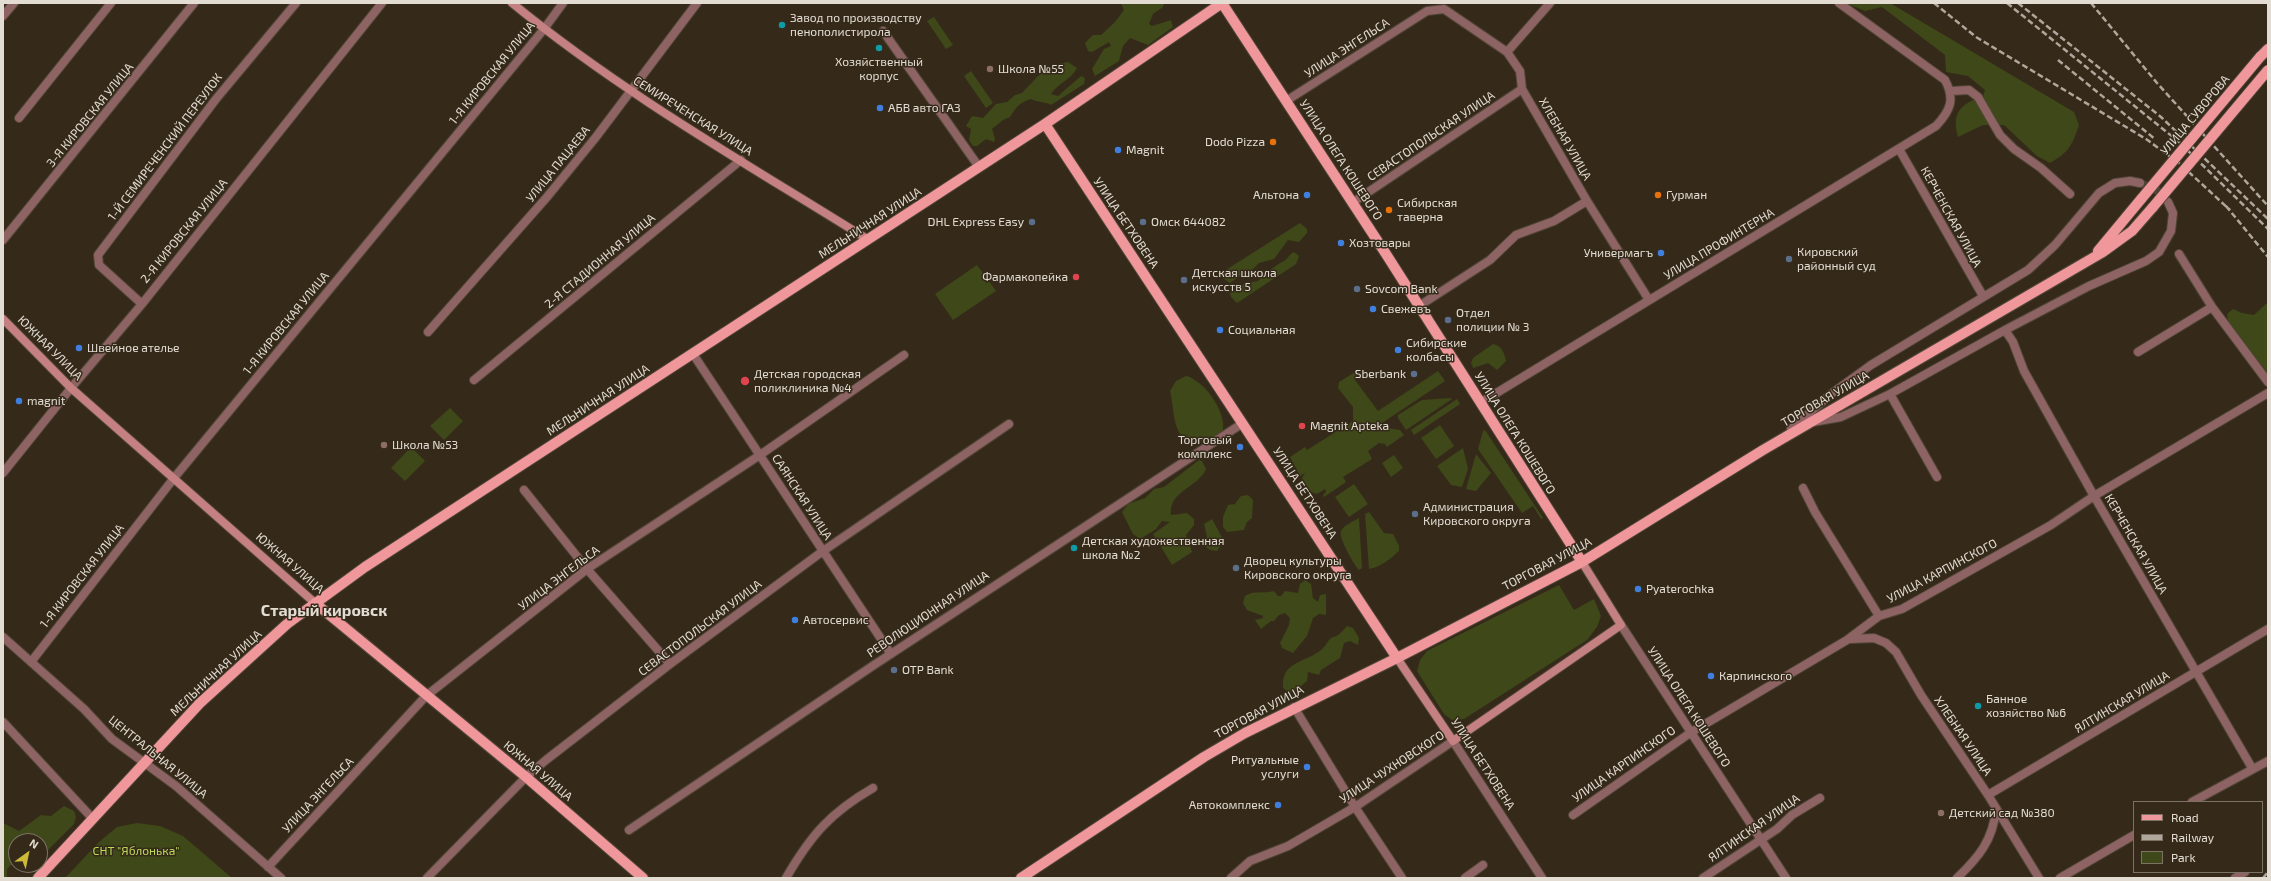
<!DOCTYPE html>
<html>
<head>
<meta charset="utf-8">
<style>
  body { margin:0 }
  #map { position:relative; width:2271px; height:881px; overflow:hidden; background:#352a1a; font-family:"Exo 2",sans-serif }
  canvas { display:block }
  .frame { position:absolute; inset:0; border:4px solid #e3dcd2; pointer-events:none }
  .legend { position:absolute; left:2133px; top:801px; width:130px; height:72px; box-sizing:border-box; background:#352a1a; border:1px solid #7b7164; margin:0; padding:5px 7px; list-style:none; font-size:12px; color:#e3dcd2 }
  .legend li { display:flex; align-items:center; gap:8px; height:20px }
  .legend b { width:20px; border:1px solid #7b7164 }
  .north { position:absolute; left:8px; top:833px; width:40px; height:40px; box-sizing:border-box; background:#352a1a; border:1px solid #7b7164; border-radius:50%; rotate:33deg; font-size:11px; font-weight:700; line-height:16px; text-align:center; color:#e3dcd2 }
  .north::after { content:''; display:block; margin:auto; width:14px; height:18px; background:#ceb938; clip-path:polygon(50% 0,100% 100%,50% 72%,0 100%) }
</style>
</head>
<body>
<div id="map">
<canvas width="2271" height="881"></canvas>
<div class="frame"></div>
<ul class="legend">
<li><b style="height:5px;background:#ef979a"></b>Road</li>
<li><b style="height:5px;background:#afa79b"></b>Railway</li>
<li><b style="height:11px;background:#3e4818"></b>Park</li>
</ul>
<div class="north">N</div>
</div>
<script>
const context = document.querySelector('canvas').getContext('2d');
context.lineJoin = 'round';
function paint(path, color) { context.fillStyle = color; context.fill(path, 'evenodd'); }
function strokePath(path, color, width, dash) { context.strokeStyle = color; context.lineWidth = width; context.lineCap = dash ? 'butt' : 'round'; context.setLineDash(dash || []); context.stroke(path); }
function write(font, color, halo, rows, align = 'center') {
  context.font = font + ' "Exo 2",sans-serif'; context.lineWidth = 3; context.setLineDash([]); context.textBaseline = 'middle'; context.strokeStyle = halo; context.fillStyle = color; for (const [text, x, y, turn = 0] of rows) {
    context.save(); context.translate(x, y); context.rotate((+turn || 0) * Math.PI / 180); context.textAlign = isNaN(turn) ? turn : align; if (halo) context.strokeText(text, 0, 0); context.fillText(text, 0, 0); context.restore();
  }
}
const green = new Path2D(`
  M1121,3H1164L1163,7L1153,14L1149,24L1152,26L1171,20L1173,27L1148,45L1130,38L1123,46L1119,61L1095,76L1092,69L1104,49L1111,46L1109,42L1092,52L1088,51L1085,43L1093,35H1101L1115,22L1124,10Z
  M1846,3H1890L2074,112L2079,125C2072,146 2069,152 2050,163L2037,156L2004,125H1983L1958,137C1951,112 1961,104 1983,96L1985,90L1968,76L1946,72L1945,55L1882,7L1865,11Z
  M934,17L953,45L946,49L927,21Z
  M1068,62L1077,68C1070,81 1058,83 1051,94L1058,96L1081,76L1085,78L1084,84L1051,105C1044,101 1038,103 1031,99C1020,102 1016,107 1010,117L1003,120L992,129L995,139L994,142L986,139L977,146H973L969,140L971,129L966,126L972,116L983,118L996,104L1007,102L1015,95L1022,93L1038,76L1053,65Z
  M971,71L993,103L986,108L964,76Z
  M1300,223L1307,229V233L1299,242L1288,240L1274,259L1259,263L1248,274L1240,276L1230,283L1220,276L1221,273Z
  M1294,252L1299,256L1296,264L1237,303L1231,297L1230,293C1239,284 1246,283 1258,281C1266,273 1274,266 1284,261C1288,259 1289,254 1294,252Z
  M977,265L996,291L953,320L935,294Z
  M2268,302V375L2228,322L2227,314L2233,309L2242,313L2254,315Z
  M1493,344C1502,346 1504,352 1506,361L1497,370L1488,363L1473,368L1471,363L1473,358Z
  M1360,369L1355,380L1378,411L1438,371L1445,381L1382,423L1387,428L1400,430L1404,435L1387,447L1385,444L1379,443L1368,451L1372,459L1343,477L1346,482L1324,497L1323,495L1326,492L1325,489L1317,494L1311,492L1302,478L1305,473L1300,476L1290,457L1305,447L1307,450L1353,421V407L1338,388L1339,382Z
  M1186,376C1205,380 1231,417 1221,436L1201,441L1199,444C1171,443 1175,410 1170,391L1176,381Z
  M1451,398L1452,399L1406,430L1398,418V415L1422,400Z
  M1457,399L1460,404L1414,435L1411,430Z
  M450,408L463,421L444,440L430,426Z
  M1440,425L1454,446L1436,459L1421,438Z
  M1485,430L1543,518L1541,519L1533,506L1522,513L1478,449L1483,431Z
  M411,447L425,461L405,481L391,468Z
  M1463,448L1468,469L1462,487L1451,485L1437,466Z
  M1476,454L1491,473L1476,491L1466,489Z
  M1394,455L1403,468L1391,477L1382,463Z
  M1199,460L1202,461L1206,469C1199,487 1168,491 1171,515L1187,513L1194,519V525L1186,535L1192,552L1172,565L1153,534L1170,522L1162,521L1156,529L1142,538H1139L1133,534L1122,512L1128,504L1145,498L1154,489L1164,487Z
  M1354,484L1368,504L1349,517L1335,497Z
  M1248,495L1253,500L1252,518L1247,522L1244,530L1227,532L1223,527V517L1228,505L1235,504L1241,496Z
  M1369,512L1384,533L1393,534L1399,546V551C1390,559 1381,567 1369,569L1365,514Z
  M1359,518L1362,568L1359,570C1354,565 1338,537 1341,531C1344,525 1354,521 1359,518Z
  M1212,519L1224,541L1217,551L1210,550L1206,547L1207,537L1204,524Z
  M1305,580L1311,584L1313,598L1318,602L1320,595L1326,594V615L1319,614L1313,618L1307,636L1293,653L1282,648L1280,643L1289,625L1290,618L1285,613L1279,615L1274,621H1271L1261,629L1255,620L1263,618V616L1247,610L1243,603L1245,596C1254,590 1264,594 1274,591L1278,596H1281L1285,591L1298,593L1300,584Z
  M1559,585L1574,610L1594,599L1601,616L1597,627L1587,640L1464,719L1452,720L1444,714L1417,671L1420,660L1427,651Z
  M1347,626L1353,628L1359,638L1358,645L1350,641L1344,643L1340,658L1321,670L1319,675L1308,672L1307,681L1294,692H1288L1283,688C1281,660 1307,663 1322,649C1325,647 1327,642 1330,639C1332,637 1335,637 1338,635C1341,633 1344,629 1347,626Z
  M64,806L74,811L76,817L74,824L40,858V841H16V860L7,869V878H3V823L19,831L41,815L51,816Z
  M137,823L160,826L183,836L232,878H65L99,842L117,827Z`);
const streetTunnel = new Path2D(`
  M2140,183L2158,191L2166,200`);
const street = new Path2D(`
  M3,16L14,3
  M883,31L979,167
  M1507,52L1550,3
  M1951,91L1969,90L1978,97L2000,135L2014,149L2041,168L2070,194
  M1286,101L1427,11L1444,9L1507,52L1520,71L1522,89L1587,201L1649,300
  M19,118L111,3
  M1899,149L1983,296
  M1352,203L1522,89
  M3,240L194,3
  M2179,254L2212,307L2268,382
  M142,304L99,265L98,255L216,99L296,3
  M1419,306L1490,260L1516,235L1554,221L1587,201
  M2005,330L2013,342L2024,371L2094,496L2252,768
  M428,332L547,197L596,137L697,3
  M2138,352L2212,307
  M693,354L891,654
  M474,380L741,160
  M1890,394L1937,477
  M1480,403L1936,126C1951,110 1955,99 1945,80L1839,3
  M1813,422L1841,417L1890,394L2005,330L2089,286L2146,261L2159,252L2171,231L2173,213L2168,202
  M1791,429L1831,394L1871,365L2028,270L2055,245L2099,193L2115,183L2130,181L2140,183
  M3,473L71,388L142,304L382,3
  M1803,488L1815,512L1879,616
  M524,490L587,569L670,664
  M1621,625L1786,878
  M3,637L84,709L112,739L176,786L281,878
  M1851,639L1874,638L1886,643L1896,652L1921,695L1988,795L2039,878
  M31,662L174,478L544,29L563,3
  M1294,707L1355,807L1402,878
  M3,722L93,819
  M1988,795L2268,629
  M2192,802L2268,761
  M1573,815L1690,733L1847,640L1879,616L1902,609L2051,525L2094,496L2268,393
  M629,830L874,665L1243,423
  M268,867L426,696L587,569L760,455L904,355
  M427,878L526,777L546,760L670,664L823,551L1009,424
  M786,878C811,835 830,813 873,788
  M1231,878L1250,861L1288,846L1355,807L1453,741L1542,878
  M1465,878L1483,865
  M1703,878L1777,829L1792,815L1820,798
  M1957,878C1979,857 1993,840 1996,809
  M2060,878L2134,835
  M2235,878L2245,872`);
const secondary = new Path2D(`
  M512,3C622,93 747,164 867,239
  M3,319L71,388L315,603
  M1397,658L1453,741L1621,625L1582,562`);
const primary = new Path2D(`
  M1222,3L1386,254L1582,562
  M2260,57L2268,49
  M1045,124L1397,658
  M2098,251L2142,198
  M315,603L526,777L643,878
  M38,878L200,703L287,624L365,567L1045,124L1222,3
  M1021,878L1204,757L1245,733L1397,658L1582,562L1763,450L2103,252L2132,231L2153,207`);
const rail = new Path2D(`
  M1934,3L1976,37L2146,139L2179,163L2230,210
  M2007,3L2179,142L2268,229
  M2018,3L2161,117L2268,219
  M2091,3L2157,83L2268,206
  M2058,60L2155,139
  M2226,206L2268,257
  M2263,878L2268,872`);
const primaryBridge = new Path2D(`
  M2142,198L2260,57
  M2153,207L2268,70`);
const markers = [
  [782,25,4,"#0f9aa8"],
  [879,48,4,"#0f9aa8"],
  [990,69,4,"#8d6e63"],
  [880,108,4,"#3f7fe0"],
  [1273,142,4,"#e8710a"],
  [1118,150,4,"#3f7fe0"],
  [1307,195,4,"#3f7fe0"],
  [1658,195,4,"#e8710a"],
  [1389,210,4,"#e8710a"],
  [1032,222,4,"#5c6f8a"],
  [1143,222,4,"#5c6f8a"],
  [1341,243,4,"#3f7fe0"],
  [1661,253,4,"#3f7fe0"],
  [1789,259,4,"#5c6f8a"],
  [1076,277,4,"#e0444e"],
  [1184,280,4,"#5c6f8a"],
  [1357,289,4,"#5c6f8a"],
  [1373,309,4,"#3f7fe0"],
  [1448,320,4,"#5c6f8a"],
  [1220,330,4,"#3f7fe0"],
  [79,348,4,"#3f7fe0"],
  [1398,350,4,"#3f7fe0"],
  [1414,374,4,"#5c6f8a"],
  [745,381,5,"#e0444e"],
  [19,401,4,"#3f7fe0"],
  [1302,426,4,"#e0444e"],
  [384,445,4,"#8d6e63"],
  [1240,447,4,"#3f7fe0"],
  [1415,514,4,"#5c6f8a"],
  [1074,548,4,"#0f9aa8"],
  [1236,568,4,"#5c6f8a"],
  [1638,589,4,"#3f7fe0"],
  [795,620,4,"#3f7fe0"],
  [894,670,4,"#5c6f8a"],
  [1711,676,4,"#3f7fe0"],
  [1978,706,4,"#0f9aa8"],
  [1307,767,4,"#3f7fe0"],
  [1278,805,4,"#3f7fe0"],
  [1941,813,4,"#8d6e63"]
];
const poiNames = [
  ["Завод по производству",790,18],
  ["пенополистирола",790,32],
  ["Хозяйственный",879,62,"center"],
  ["корпус",879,76,"center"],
  ["Школа №55",998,69],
  ["АБВ авто ГАЗ",888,108],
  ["Dodo Pizza",1265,142,"right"],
  ["Magnit",1126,150],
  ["Альтона",1299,195,"right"],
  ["Гурман",1666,195],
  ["Сибирская",1397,203],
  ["таверна",1397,217],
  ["DHL Express Easy",1024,222,"right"],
  ["Омск 644082",1151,222],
  ["Хозтовары",1349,243],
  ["Кировский",1797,252],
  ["районный суд",1797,266],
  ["Универмагъ",1653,253,"right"],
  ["Детская школа",1192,273],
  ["искусств 5",1192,287],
  ["Фармакопейка",1068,277,"right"],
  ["Sovcom Bank",1365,289],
  ["Свежевъ",1381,309],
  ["Отдел",1456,313],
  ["полиции № 3",1456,327],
  ["Социальная",1228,330],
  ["Сибирские",1406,343],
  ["колбасы",1406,357],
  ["Швейное ателье",87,348],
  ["Детская городская",754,374],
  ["поликлиника №4",754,388],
  ["Sberbank",1406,374,"right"],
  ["magnit",27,401],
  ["Magnit Apteka",1310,426],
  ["Торговый",1232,440,"right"],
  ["комплекс",1232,454,"right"],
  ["Школа №53",392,445],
  ["Администрация",1423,507],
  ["Кировского округа",1423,521],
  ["Детская художественная",1082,541],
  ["школа №2",1082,555],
  ["Дворец культуры",1244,561],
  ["Кировского округа",1244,575],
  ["Pyaterochka",1646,589],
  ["Автосервис",803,620],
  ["OTP Bank",902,670],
  ["Карпинского",1719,676],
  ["Банное",1986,699],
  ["хозяйство №6",1986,713],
  ["Ритуальные",1299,760,"right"],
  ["услуги",1299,774,"right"],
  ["Автокомплекс",1270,805,"right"],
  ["Детский сад №380",1949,813]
];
const streetNames = [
  ["УЛИЦА ЭНГЕЛЬСА",1347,48,-33],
  ["1-Я КИРОВСКАЯ УЛИЦА",492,73,-51],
  ["3-Я КИРОВСКАЯ УЛИЦА",90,115,-51],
  ["УЛИЦА СУВОРОВА",2195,115,-50],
  ["СЕМИРЕЧЕНСКАЯ УЛИЦА",693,116,32],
  ["СЕВАСТОПОЛЬСКАЯ УЛИЦА",1431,136,-34],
  ["ХЛЕБНАЯ УЛИЦА",1565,139,60],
  ["1-Й СЕМИРЕЧЕНСКИЙ ПЕРЕУЛОК",165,147,-53],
  ["УЛИЦА ОЛЕГА КОШЕВОГО",1341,160,57],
  ["УЛИЦА ПАЦАЕВА",558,164,-51],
  ["КЕРЧЕНСКАЯ УЛИЦА",1951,217,61],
  ["МЕЛЬНИЧНАЯ УЛИЦА",870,223,-33],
  ["УЛИЦА БЕТХОВЕНА",1126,223,56],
  ["2-Я КИРОВСКАЯ УЛИЦА",184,231,-51],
  ["УЛИЦА ПРОФИНТЕРНА",1719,244,-31],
  ["2-Я СТАДИОННАЯ УЛИЦА",600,261,-40],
  ["1-Я КИРОВСКАЯ УЛИЦА",286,323,-51],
  ["ЮЖНАЯ УЛИЦА",50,348,45],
  ["ТОРГОВАЯ УЛИЦА",1825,399,-30],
  ["МЕЛЬНИЧНАЯ УЛИЦА",598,400,-33],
  ["УЛИЦА ОЛЕГА КОШЕВОГО",1515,433,58],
  ["УЛИЦА БЕТХОВЕНА",1305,493,57],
  ["САЯНСКАЯ УЛИЦА",802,497,57],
  ["КЕРЧЕНСКАЯ УЛИЦА",2136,544,60],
  ["ЮЖНАЯ УЛИЦА",290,563,41],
  ["ТОРГОВАЯ УЛИЦА",1547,564,-28],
  ["УЛИЦА КАРПИНСКОГО",1942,571,-28],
  ["1-Я КИРОВСКАЯ УЛИЦА",82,576,-52],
  ["УЛИЦА ЭНГЕЛЬСА",559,578,-37],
  ["РЕВОЛЮЦИОННАЯ УЛИЦА",928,614,-34],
  ["СЕВАСТОПОЛЬСКАЯ УЛИЦА",700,628,-37],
  ["МЕЛЬНИЧНАЯ УЛИЦА",216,673,-43],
  ["ЯЛТИНСКАЯ УЛИЦА",2122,702,-31],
  ["УЛИЦА ОЛЕГА КОШЕВОГО",1689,707,57],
  ["ТОРГОВАЯ УЛИЦА",1259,712,-28],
  ["ХЛЕБНАЯ УЛИЦА",1963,736,56],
  ["ЦЕНТРАЛЬНАЯ УЛИЦА",158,757,39],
  ["УЛИЦА БЕТХОВЕНА",1483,764,57],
  ["УЛИЦА КАРПИНСКОГО",1624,764,-35],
  ["УЛИЦА ЧУХНОВСКОГО",1392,767,-33],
  ["ЮЖНАЯ УЛИЦА",538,771,40],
  ["УЛИЦА ЭНГЕЛЬСА",318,795,-47],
  ["ЯЛТИНСКАЯ УЛИЦА",1754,828,-35]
];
const parkNames = [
  ["СНТ \"Яблонька\"",136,851]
];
const districtNames = [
  ["Старый кировск",324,611]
];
paint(green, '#3e4818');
strokePath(streetTunnel, '#4f4536', 8, [8, 4]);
strokePath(street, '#514637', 10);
strokePath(secondary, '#514637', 10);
strokePath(primary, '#514637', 12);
strokePath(street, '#8e6363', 8);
strokePath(secondary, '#c58182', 8);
strokePath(primary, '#ef979a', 10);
strokePath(rail, '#afa79b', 2.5, [6, 3]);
strokePath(primaryBridge, '#514637', 12, []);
strokePath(primaryBridge, '#ef979a', 10);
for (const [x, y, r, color] of markers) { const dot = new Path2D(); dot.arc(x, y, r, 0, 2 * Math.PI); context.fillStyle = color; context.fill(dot); strokePath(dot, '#352a1a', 1.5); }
write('12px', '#e3dcd2', '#352a1a', poiNames, 'left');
write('12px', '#e3dcd2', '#352a1a', streetNames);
write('12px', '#bbd85a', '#352a1a', parkNames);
write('bold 16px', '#e3dcd2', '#352a1a', districtNames);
</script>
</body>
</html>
